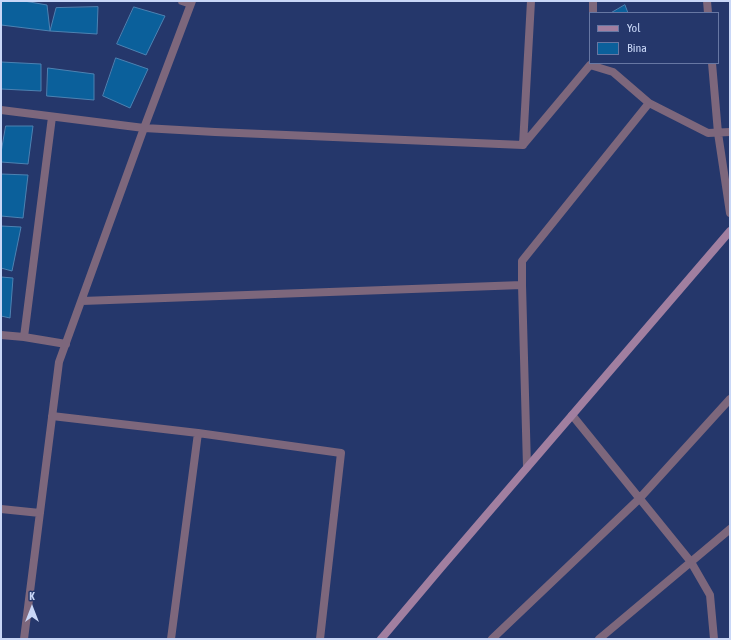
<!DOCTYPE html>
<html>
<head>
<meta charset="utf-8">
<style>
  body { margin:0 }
  #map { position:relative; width:731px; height:640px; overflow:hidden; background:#25376b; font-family:"Asap Condensed",sans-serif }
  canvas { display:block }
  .frame { position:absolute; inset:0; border:2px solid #c9d7f7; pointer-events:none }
  .legend { position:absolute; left:589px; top:12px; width:130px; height:52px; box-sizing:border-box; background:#25376b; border:1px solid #6777a3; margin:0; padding:5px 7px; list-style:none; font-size:12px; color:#c9d7f7 }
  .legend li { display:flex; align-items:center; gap:8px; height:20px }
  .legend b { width:20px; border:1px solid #6777a3 }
  .north { position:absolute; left:12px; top:588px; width:40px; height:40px; -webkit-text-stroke:3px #25376b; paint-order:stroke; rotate:0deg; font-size:11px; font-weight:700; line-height:16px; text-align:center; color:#c9d7f7 }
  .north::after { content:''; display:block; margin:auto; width:14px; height:18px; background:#c9d7f7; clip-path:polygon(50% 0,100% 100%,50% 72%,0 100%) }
</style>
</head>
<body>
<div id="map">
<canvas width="731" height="640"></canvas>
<div class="frame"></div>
<ul class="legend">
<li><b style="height:5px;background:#a17fa0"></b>Yol</li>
<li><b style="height:11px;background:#0b609b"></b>Bina</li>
</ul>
<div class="north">K</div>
</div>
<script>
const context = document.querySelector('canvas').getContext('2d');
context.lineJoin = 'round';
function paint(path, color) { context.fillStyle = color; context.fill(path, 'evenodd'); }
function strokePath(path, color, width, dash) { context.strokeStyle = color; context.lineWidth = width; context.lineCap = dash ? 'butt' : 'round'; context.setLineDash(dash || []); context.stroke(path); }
const building = new Path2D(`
  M1,1H24L47,5L50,31L1,25Z
  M625,5L628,13H611Z
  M98,7L97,34L50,31L56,8Z
  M134,7L165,16L146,55L117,44Z
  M116,58L148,69L130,108L103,96Z
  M1,62L41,64V91L1,89Z
  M48,68L94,74V100L47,96Z
  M6,126H33L28,164L1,162V153Z
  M1,174L28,175L23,218L1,216Z
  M1,226L21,227L12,271L1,268Z
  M1,277L13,278L10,318L1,316Z`);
const street = new Path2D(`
  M182,1L191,4
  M707,1L708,13
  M593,13V1
  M712,63L718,133L730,213
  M1,110L144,128L215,132L523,145L590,65L613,72L649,103L708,133L730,132
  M523,145L531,1
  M522,285V261L649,103
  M82,301L522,285L527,467
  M1,335L24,337L66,344
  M24,337L52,117
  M572,415L691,562L710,595L714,639
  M52,416L198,433L341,453L320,639
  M1,509L40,513
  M24,639L59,362L144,128L192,1
  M171,639L198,433
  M492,639L639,499L730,399
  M599,639L730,529`);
const secondary = new Path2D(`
  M381,639L440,569L730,231`);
paint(building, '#0b609b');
strokePath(building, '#4d82b2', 1);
strokePath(street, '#7d677c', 8);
strokePath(secondary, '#a17fa0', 8);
</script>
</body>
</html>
